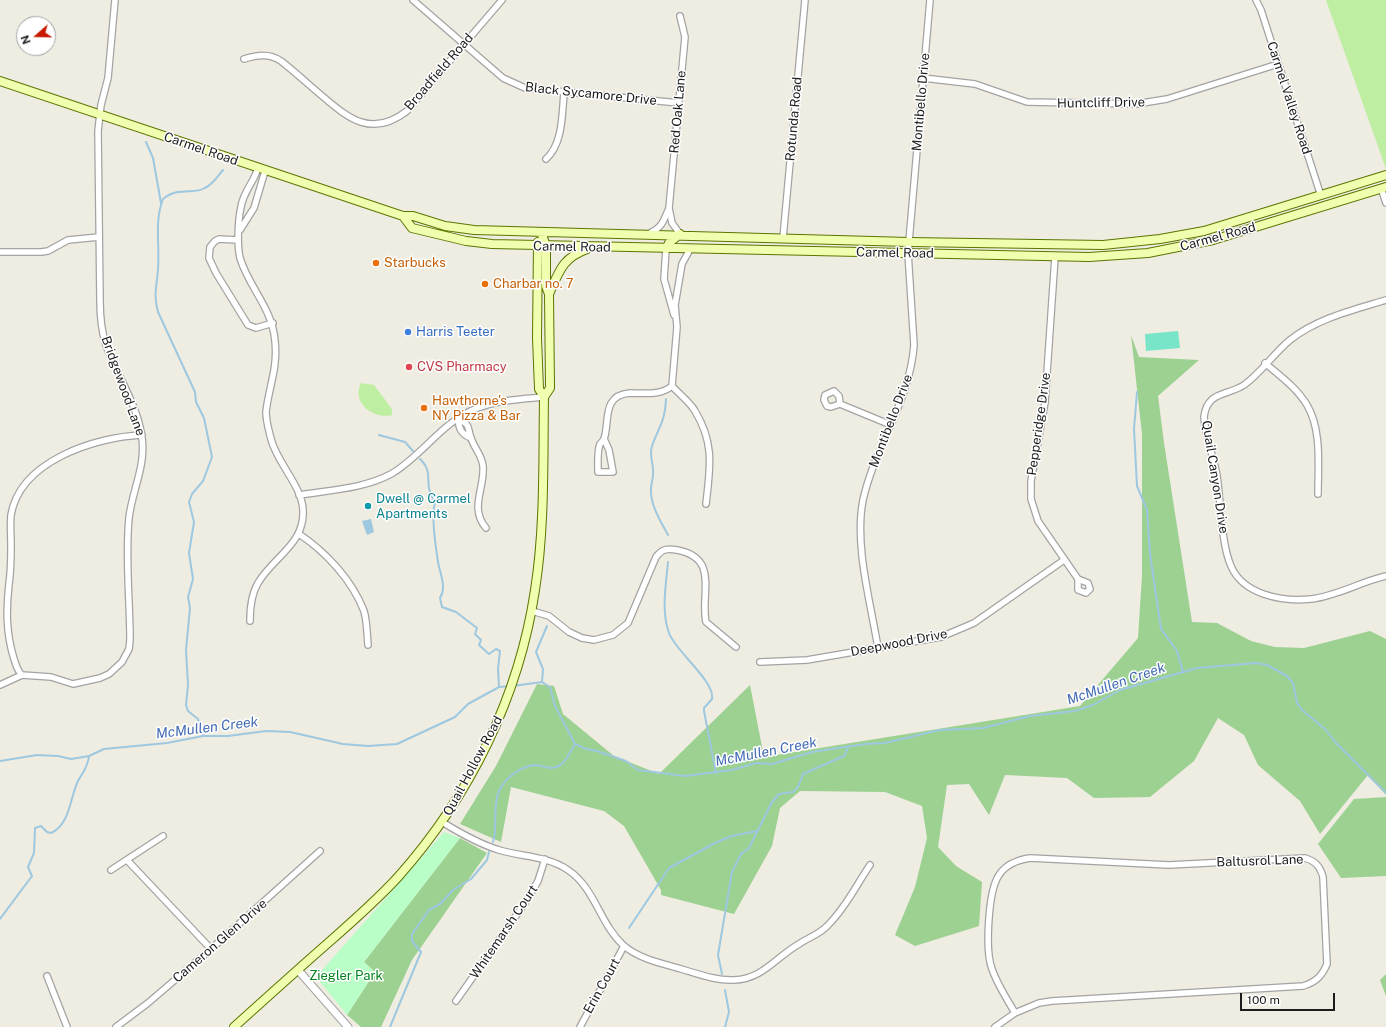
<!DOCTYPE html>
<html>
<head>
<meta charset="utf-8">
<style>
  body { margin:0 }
  #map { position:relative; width:1386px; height:1027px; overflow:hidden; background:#efece1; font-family:"Public Sans",sans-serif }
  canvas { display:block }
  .north { position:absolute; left:16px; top:16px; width:40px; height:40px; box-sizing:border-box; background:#fff; border:1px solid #a4a4a4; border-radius:50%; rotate:250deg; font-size:11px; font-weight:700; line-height:16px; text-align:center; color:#1c1c1c }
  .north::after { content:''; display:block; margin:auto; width:14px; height:18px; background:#c81a00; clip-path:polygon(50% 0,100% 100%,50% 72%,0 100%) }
  .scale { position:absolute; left:1240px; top:993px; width:95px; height:18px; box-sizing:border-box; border:2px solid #1c1c1c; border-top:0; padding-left:5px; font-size:12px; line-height:14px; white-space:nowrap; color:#1c1c1c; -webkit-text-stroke:3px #fff; paint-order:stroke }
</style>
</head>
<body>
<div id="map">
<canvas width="1386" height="1027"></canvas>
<div class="north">N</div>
<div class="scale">100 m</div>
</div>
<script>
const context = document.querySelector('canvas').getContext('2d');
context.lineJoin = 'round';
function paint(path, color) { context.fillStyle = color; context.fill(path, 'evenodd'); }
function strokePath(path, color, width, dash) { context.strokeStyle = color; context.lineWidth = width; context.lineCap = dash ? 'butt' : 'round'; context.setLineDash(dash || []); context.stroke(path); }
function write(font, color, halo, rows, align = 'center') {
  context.font = font + ' "Public Sans",sans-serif'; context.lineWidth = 3; context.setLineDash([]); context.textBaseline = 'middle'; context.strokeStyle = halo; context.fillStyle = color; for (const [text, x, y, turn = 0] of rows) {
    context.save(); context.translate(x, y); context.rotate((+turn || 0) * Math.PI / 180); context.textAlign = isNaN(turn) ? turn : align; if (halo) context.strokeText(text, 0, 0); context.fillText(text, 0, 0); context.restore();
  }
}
const grass = new Path2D(`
  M1326,0H1386V169Z
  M361,383L374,385L392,409V415C373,420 351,402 361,383Z`);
const forest = new Path2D(`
  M1131,335L1139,357L1199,360L1158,396L1164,443L1192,622L1217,623L1251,641L1275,647L1304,648L1370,631L1386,639V795L1368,775L1320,834L1300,801L1258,765L1244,735L1218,718L1194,761L1150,797L1094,798L1067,778L1005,775L989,815L969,784L947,785L938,847L956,866L982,882L979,926L915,946L895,935L915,887L927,838L922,806L885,792L800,791L780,808L772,846L734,914L661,895V890L624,826L604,811L511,787L501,842L460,824L496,766L537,684L554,686L563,714L614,756L659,774L750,685L764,757L1080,706L1138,638L1142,576V434Z
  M1386,797V876L1341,878L1318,844L1354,799Z
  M460,838L487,853L412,960L381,1027H361L347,1015L375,972L364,962Z
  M1386,974V996L1380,980Z`);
const park = new Path2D(`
  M444,832L460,838L364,962L375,972L347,1015L316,977Z`);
const pitch = new Path2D(`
  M1178,331L1180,348L1146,351L1145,334Z`);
const water = new Path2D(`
  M371,519L374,532L367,535L362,521Z`);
const stream = new Path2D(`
  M146,142L153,158L161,203
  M1137,392L1134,429L1137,486L1147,510L1150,554L1161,629L1177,651L1183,672
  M666,399C665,422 659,426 652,446C649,455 653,462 653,470C654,477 651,483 651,489C650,505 661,522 668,535
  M379,435L405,442L413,451
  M420,459C431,470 427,475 429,488C430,493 433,498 435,503C431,514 436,549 438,562C440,574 447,587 440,598L442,607L456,612L477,628L475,634L481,640L479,645L489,654L496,649L500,651L498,669L499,687
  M668,562C666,584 661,611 669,633C676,652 715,681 712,699L704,708V711L716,773
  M542,682L543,669L536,652L547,626
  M513,686L542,682L550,687L555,706L575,744L586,749L597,751L626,761L638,770L685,776L732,770L756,763L772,764L812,752L865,744L885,743L939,730L983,728L1030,716L1075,711L1093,705L1120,690L1197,668L1256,663L1267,665L1287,676L1293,683L1297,703L1302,710L1326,730L1336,743L1386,793
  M203,736L198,719L188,711L186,705L188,685L186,650L190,608L188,597L193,579L189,553L194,522L189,502L192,494L203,481L212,457L204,418L196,402L195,392L158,312C153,293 157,287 158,269C160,246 154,222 163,199C179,186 194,195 205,188C213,184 218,176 223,170
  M0,761L37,755L58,756L71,759L89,756L104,749L167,743L203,736H228L266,731L290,732L343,744L368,746L397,744L455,717L468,704L499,687L509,686
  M493,842C498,826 492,807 499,791C505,778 521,766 535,765C544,765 548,771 559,766C567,762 570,751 575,744
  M0,919L32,876L28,867L34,853L35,828L41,826L47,832L51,833C70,825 70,797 78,781C83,772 88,767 89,756
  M629,928L669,868L715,843L732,836L757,831
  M722,974L718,955L732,872L741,854L749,848L772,802L779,794L793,792L798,787L803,774L844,756L849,746
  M390,1027L421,952L412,941V934L429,910L440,904L453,890L471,879L487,860L489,852
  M725,1027L729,1012L725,990`);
const minor = new Path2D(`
  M413,0L503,78L525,88L679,103
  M1256,0L1261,10L1321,196
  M244,59C257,55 269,53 281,61C295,72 308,84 321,95C349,119 372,138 407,111L502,0
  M923,78L975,84L1027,102L1136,104L1167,99L1278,64
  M546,159C563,144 562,114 564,93
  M1381,188L1386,203
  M240,230L254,208L265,171
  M650,233C662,228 664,220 669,208
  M680,234L672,223L669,208L685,37L680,16
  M783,238L805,0
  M238,240L219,239L215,241L210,247L209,258L216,273L248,325L256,328L273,323
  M666,249L664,279L674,315
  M0,252H41L48,251L68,240L99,237
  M1055,257L1045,402L1031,481V499L1038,521L1078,579V590L1086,593L1090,589L1088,583L1078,579
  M1386,300C1353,310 1318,318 1290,340C1274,353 1261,373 1244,385C1227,396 1207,391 1204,417C1205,437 1214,457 1217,476C1221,503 1221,543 1231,566C1243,595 1283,602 1311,599C1337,596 1360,582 1386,576
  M1265,363C1280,376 1297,388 1307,405C1322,430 1318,466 1318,494
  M672,386L677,327L675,305L682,264L690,249
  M672,386C679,394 690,402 695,411C715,444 710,468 706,504
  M840,404L831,407L827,406L824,400L825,395L834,391L839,396L840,404L891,425
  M471,438C461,434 459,429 458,419C471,425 467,427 471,438C474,448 482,455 483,466C485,488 469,508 486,528
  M604,439L609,450L613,472H598C598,464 597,451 600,444C601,443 603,441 604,439C610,423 601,395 630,393C644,393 660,396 672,386
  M299,495C329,490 363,489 391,474C421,457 442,422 475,409C497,400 521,399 544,397
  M299,534C326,552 352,580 364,611C367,621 367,634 368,645
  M532,611L549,616L569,632L582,638L594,640L613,635L628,623L656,557C662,549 667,548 677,550C720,558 700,594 706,622L736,647
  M250,621C250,608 252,593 258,583C273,557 305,544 303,510C302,486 277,463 271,439C269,431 266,421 266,412C269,386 278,368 275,341C272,307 249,288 240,258C237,245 238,220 241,207C243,192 254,182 258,168
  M878,648C871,604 854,545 863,500C875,446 910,401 914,345L908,253L930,0
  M760,662L807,660L941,637L974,623L1064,560
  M22,675C17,671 16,664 14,659C6,633 6,610 9,584C11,571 11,558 11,545C11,535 10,524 11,515C20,461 95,437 142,435
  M0,685L22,675L51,677L73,684L100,678L109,674L122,662L129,649L130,640C130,600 125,558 129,518C132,491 146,466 142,438C138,405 117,376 106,345C101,330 100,315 100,300L98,131L101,105L108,78L115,0
  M442,822C460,833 479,844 499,850C523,857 547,856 568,870C595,888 600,924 623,945C639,959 661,963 681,969C698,974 717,981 734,980C763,979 776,957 799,944C809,937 821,934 829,924C846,907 857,884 870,865
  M1030,858L1169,865L1305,858C1315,861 1320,866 1323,877L1327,964C1322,976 1316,982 1303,986L1052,1001L1039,1003L1015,1013C1007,999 997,984 992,969C985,951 988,891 999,875C1006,864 1017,860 1030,858Z
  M127,860L211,949
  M111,870L163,836
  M47,976L67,1027
  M456,1001L525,903L538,881L545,859
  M116,1027L148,1003L211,949L320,851
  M580,1027L624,946
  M995,1027L1015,1013`);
const tertiary = new Path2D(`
  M298,970L348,1027`);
const secondary = new Path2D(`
  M0,81L403,216H413L445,226L474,230L909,242L1103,245L1160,239L1204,231L1386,175
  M403,216L412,228L466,241L492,244L1089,257L1148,253L1213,240L1386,187
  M538,242L537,338L539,389L544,397
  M666,249L669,243L680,234
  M549,294C559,272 562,258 587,249
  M234,1027C265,999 296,971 328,943C352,922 376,901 398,877C470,796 519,697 535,590C545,527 543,461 544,397L550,388L549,294L546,286V246L541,232`);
const markers = [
  [376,263,4,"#e8710a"],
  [485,284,4,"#e8710a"],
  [408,332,4,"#3f7fe0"],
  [409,367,4,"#e0444e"],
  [424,408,4,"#e8710a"],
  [368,506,4,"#0f9aa8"]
];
const streetNames = [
  ["Broadfield Road",439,72,-49],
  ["Black Sycamore Drive",591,94,6],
  ["Carmel Valley Road",1289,98,72],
  ["Montibello Drive",921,102,-85],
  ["Huntcliff Drive",1101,103,-1],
  ["Red Oak Lane",678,112,-85],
  ["Rotunda Road",794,119,-85],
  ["Carmel Road",201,149,19],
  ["Carmel Road",1218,237,-15],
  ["Carmel Road",572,247,1],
  ["Carmel Road",895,253,1],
  ["Bridgewood Lane",123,386,70],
  ["Montibello Drive",891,421,-69],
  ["Pepperidge Drive",1039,424,-82],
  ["Quail Canyon Drive",1215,477,81],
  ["Deepwood Drive",899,643,-11],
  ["Quail Hollow Road",473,766,-62],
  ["Baltusrol Lane",1260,861,-2],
  ["Whitemarsh Court",504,932,-56],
  ["Cameron Glen Drive",220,941,-41],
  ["Erin Court",602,986,-61]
];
const foodNames = [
  ["Starbucks",384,263],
  ["Charbar no. 7",493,284],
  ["Hawthorne's",432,401],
  ["NY Pizza & Bar",432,416]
];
const shopNames = [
  ["Harris Teeter",416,332]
];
const healthNames = [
  ["CVS Pharmacy",417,367]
];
const cultureNames = [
  ["Dwell @ Carmel",376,499],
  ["Apartments",376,514]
];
const parkNames = [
  ["Ziegler Park",346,976]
];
const waterNames = [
  ["McMullen Creek",1116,684,-19],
  ["McMullen Creek",207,728,-7],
  ["McMullen Creek",766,752,-11]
];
paint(grass, '#bdeea2');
paint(forest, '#9cd192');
paint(park, '#b9fec7');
paint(pitch, '#78e5c9');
paint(water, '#9dc8e0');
strokePath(stream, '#9dc8e0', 2);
strokePath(minor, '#a3a3a3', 8);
strokePath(tertiary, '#a3a3a3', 9);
strokePath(secondary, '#5a7600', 10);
strokePath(minor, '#fff', 5.5);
strokePath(tertiary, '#fff', 7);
strokePath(secondary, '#f0feaf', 8);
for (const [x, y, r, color] of markers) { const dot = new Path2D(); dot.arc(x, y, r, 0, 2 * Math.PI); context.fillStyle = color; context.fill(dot); strokePath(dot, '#fff', 1.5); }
write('13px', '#1c1c1c', '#fff', streetNames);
write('13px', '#c56008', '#fff', foodNames, 'left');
write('13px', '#366cbe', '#fff', shopNames, 'left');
write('13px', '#be3a42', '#fff', healthNames, 'left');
write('13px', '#0d838f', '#fff', cultureNames, 'left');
write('13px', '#03821e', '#fff', parkNames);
write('italic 14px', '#426bb3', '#fff', waterNames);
</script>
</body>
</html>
